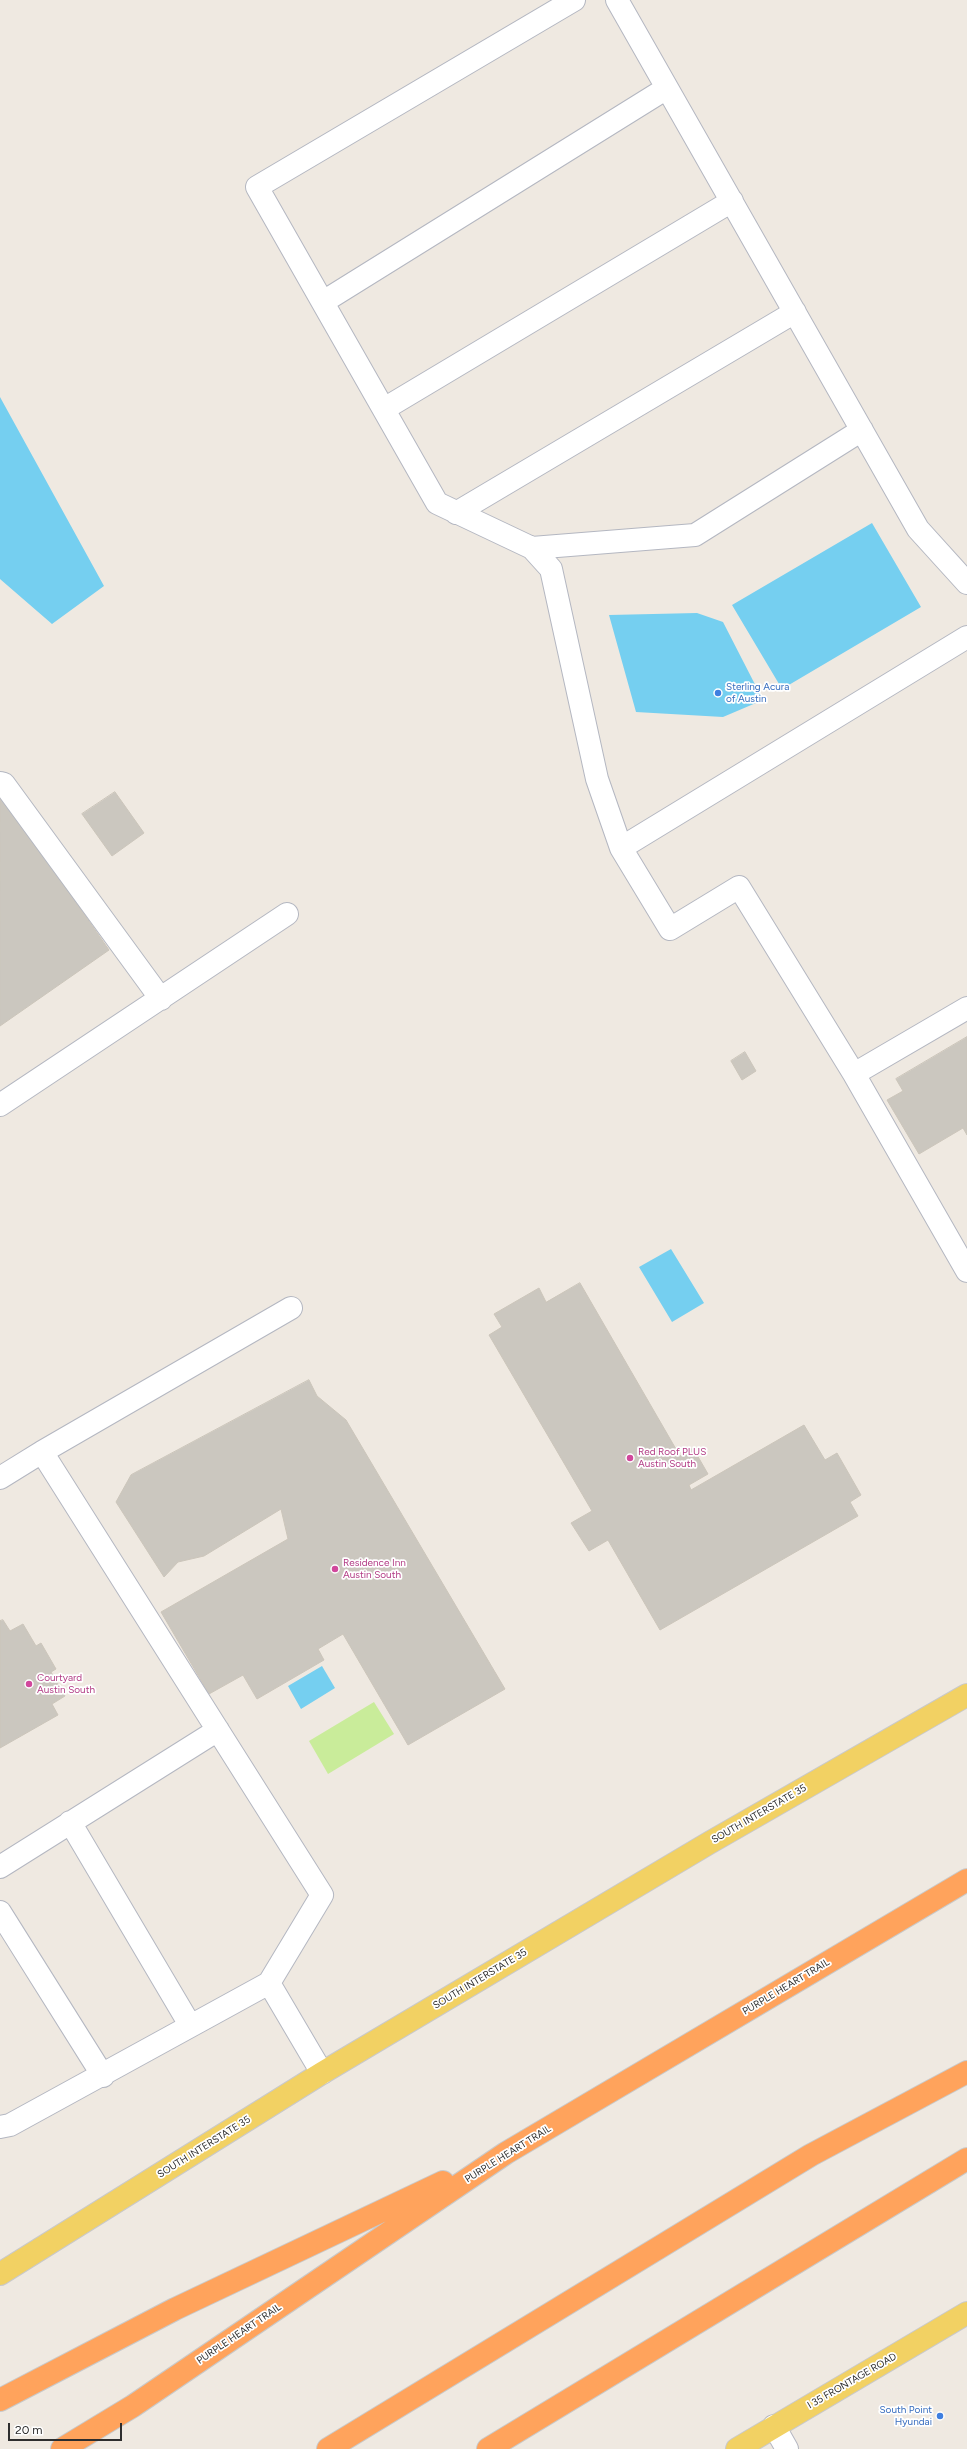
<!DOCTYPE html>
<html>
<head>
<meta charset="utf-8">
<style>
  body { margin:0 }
  #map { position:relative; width:967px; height:2449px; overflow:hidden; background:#efe9e1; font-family:Figtree,sans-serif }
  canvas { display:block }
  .scale { position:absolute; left:8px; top:2423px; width:114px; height:18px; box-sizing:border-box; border:2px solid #2e2e2e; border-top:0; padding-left:5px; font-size:12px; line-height:14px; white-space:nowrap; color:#2e2e2e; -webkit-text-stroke:3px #fff; paint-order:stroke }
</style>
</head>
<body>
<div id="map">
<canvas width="967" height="2449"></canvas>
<div class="scale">20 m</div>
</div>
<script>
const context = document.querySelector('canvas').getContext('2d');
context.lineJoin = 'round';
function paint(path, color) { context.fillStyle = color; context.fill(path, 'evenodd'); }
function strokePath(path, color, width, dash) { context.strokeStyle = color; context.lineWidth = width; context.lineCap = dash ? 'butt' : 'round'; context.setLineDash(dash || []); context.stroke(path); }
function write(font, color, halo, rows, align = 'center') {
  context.font = font + ' Figtree,sans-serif'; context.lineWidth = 3.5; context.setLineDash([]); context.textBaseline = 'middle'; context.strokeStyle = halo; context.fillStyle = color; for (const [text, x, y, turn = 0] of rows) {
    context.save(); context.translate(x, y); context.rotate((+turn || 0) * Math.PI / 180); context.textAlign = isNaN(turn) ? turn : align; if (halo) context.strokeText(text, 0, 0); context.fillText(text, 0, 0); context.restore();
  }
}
const pitch = new Path2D(`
  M374,1702L394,1734L328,1774L309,1741Z`);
const water = new Path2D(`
  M0,397L104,586L52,624L0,579Z
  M872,523L921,607L782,689L732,605Z
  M697,613L723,622L763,700L723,717L636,712L609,615Z
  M671,1249L704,1303L672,1322L639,1267Z
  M322,1666L335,1688L301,1709L288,1686Z`);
const building = new Path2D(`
  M115,792L144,833L112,856L82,814Z
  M0,793L109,950L0,1026Z
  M967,1037V1135L963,1128L919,1154L887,1100L903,1091L896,1079Z
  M745,1052L756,1071L742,1080L731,1061Z
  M580,1283L680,1456L693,1448L708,1474L689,1485L691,1490L804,1425L825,1460L837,1453L861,1495L850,1502L858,1516L660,1630L608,1540L589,1551L571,1523L592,1511L489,1335L502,1327L494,1314L539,1288L546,1302Z
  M309,1380L317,1396L346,1420L505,1689L408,1745L343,1634L318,1649L324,1660L257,1699L243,1675L209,1694L161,1612L288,1539L281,1509L204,1556L178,1562L164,1577L116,1502L131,1475Z
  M3,1620L10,1631L23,1624L36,1646L41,1643L56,1669L51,1672L65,1696L52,1704L58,1715L0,1748V1621Z`);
const minor = new Path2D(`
  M574,0L257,187L437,503L532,548L551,569L597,779L621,848
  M617,0L918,529L967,583
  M323,302L667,88
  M384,409L732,201
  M456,513L795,312
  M532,548L695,535L862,430
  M967,637L621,848L670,929L739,887L854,1074L967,1271
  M0,783L4,784L161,999
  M854,1074L967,1008
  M0,1105L287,914
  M42,1452L291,1308
  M0,1478L42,1452L322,1895L269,1983L322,2073
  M70,1822L190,2025
  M0,1867L218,1730
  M0,1912L103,2076
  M0,2127L10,2125L269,1983
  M774,2426L787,2449`);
const major = new Path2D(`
  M0,2274L322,2073L709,1843L967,1695
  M737,2449L967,2313`);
const highway = new Path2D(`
  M0,2400L175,2309L443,2182
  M62,2449L133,2406L506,2153L967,1880
  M328,2449L811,2155L967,2072
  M488,2449L967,2159`);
const markers = [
  [718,693,4,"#3f7fe0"],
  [630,1458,4,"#d1479c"],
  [335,1569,4,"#d1479c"],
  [29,1684,4,"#d1479c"],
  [940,2416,4,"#3f7fe0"]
];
const shopNames = [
  ["Sterling Acura",726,687],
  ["of Austin",726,699],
  ["South Point",932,2410,"right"],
  ["Hyundai",932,2422,"right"]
];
const hotelNames = [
  ["Red Roof PLUS",638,1452],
  ["Austin South",638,1464],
  ["Residence Inn",343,1563],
  ["Austin South",343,1575],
  ["Courtyard",37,1678],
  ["Austin South",37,1690]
];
const streetNames = [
  ["SOUTH INTERSTATE 35",759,1814,-30],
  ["SOUTH INTERSTATE 35",480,1979,-31],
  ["PURPLE HEART TRAIL",786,1987,-31],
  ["SOUTH INTERSTATE 35",204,2147,-32],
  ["PURPLE HEART TRAIL",508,2154,-32],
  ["PURPLE HEART TRAIL",239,2334,-34],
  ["I 35 FRONTAGE ROAD",852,2381,-30]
];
paint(pitch, '#c9ec9a');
paint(water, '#75cff0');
paint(building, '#cbc7bf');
strokePath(building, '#cbc5ba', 1);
strokePath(minor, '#b4b7c1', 24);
strokePath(major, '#c9c9c9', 24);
strokePath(highway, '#c9c9c9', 24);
strokePath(minor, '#fff', 22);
strokePath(major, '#f2d163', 22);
strokePath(highway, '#ffa35c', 22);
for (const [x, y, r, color] of markers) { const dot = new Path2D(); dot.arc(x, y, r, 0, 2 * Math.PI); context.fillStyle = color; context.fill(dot); strokePath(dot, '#fff', 1.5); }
write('10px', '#366cbe', '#fff', shopNames, 'left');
write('10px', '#b23c85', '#fff', hotelNames, 'left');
write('10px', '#2e2e2e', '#fff', streetNames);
</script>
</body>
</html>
